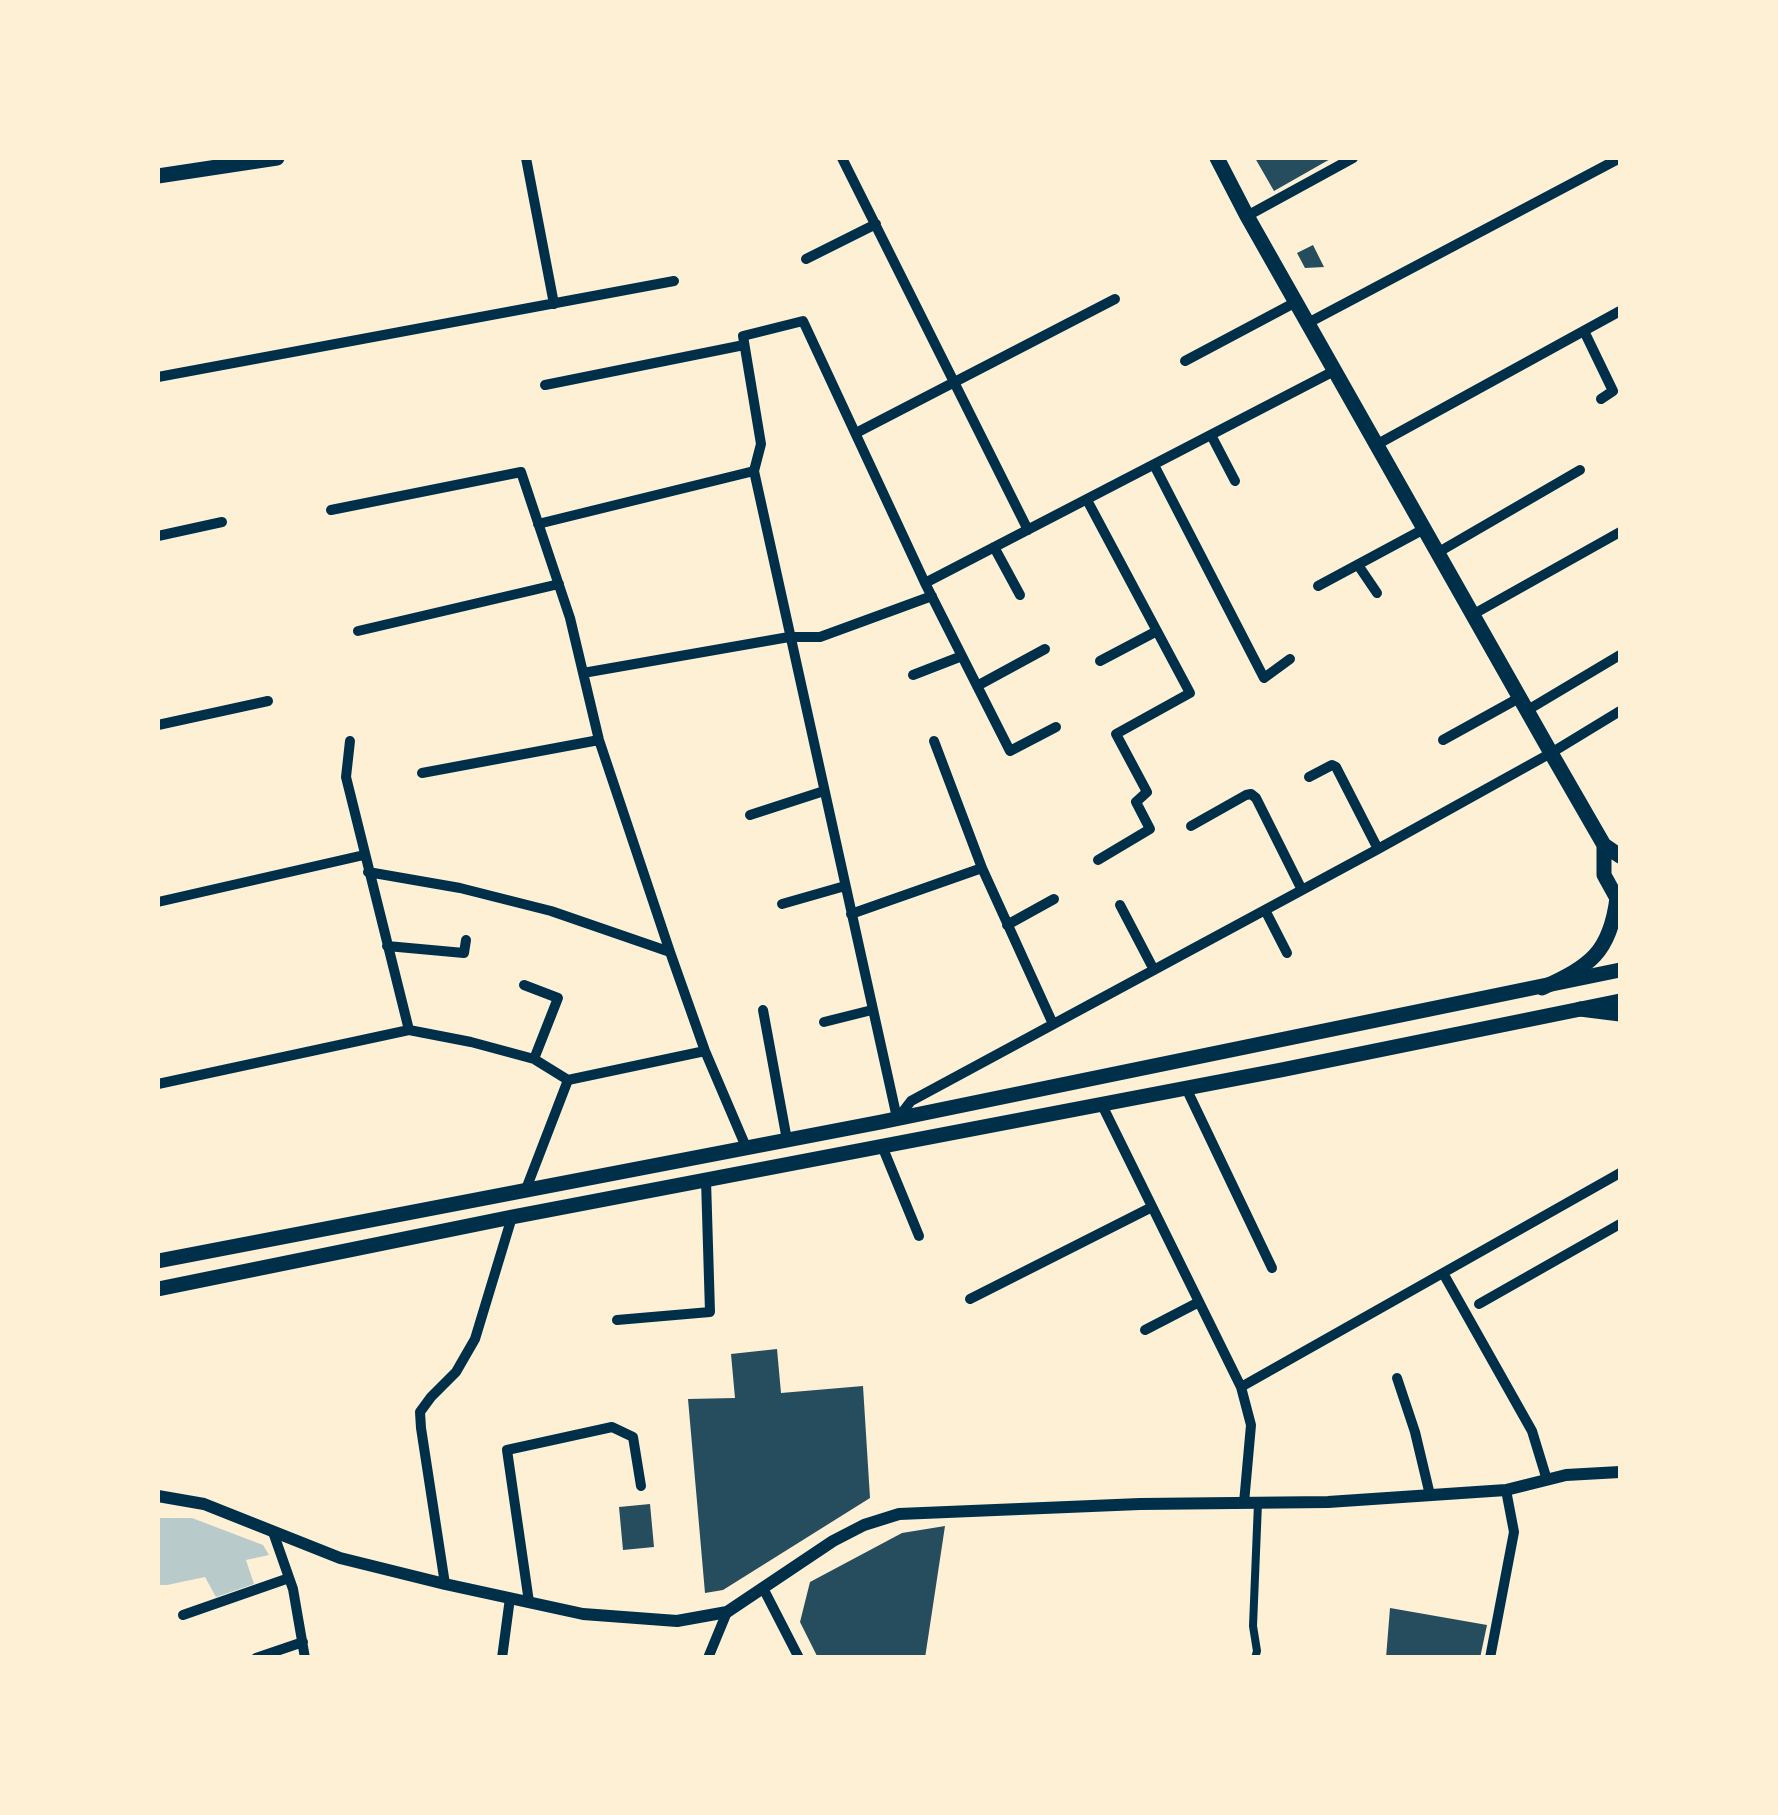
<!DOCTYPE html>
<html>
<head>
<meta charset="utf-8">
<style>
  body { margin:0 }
  #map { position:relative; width:1778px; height:1815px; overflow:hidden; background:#fdf0d5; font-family:Helvetica,sans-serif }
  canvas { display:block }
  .frame { position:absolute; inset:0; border:160px solid #fdf0d5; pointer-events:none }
</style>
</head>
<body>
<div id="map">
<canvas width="1778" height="1815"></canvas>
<div class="frame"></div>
</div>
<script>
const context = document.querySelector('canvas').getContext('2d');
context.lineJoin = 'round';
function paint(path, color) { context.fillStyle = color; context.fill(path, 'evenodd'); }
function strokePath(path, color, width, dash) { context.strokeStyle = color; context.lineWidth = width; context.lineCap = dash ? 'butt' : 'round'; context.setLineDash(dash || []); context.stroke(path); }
const green = new Path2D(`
  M159,1518H192L263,1545L269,1555L246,1560L254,1584L216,1597L205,1577L167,1585H158Z`);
const building = new Path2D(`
  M1255,158H1332L1274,191Z
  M1313,245L1324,267L1305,268L1297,253Z
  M777,1349L781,1393L863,1386L870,1498L723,1590L705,1593L688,1399L735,1398L731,1354Z
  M650,1504L654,1547L623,1550L619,1507Z
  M945,1526L925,1658H818L800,1622L810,1582L902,1533Z
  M1390,1608L1487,1625L1480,1658H1386Z`);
const pedestrian = new Path2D(`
  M1255,1658L1257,1651L1253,1626L1258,1503`);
const minor = new Path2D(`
  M526,158L554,304
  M842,158L1028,530
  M1247,216L1353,158
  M806,259L876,224
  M1308,323L1620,158
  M1584,331L1613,391L1601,399
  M1185,361L1296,302
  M158,377L674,281
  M545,385L744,345
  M856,433L1115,299
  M1211,435L1235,481
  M1376,445L1620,311
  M1154,465L1264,678L1290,659
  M1087,500L1190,693L1116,734L1147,792L1136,802L1150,829L1098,860
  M331,510L521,472L570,618L599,740L670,952L705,1051L746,1147
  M538,524L754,471
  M158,536L222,522
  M994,547L1020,595
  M1437,553L1580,470
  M1358,565L1377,593
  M925,583L1334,371
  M1318,586L1424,529
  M1472,615L1620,532
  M358,631L559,584
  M1100,661L1157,631
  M583,673L789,637H820L932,596
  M913,675L962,656
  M977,686L1045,649
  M1526,711L1620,655
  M158,725L268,701
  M1443,740L1519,698
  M350,741L346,777L409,1030
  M934,741L982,868L1053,1024
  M422,773L599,740
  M1309,777L1332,765L1336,767L1378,849
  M750,815L824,791
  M1191,826L1246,795L1251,794L1256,798L1302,890
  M368,872L460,888L551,911L670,952
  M158,902L364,855
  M782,904L845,886
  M1120,905L1154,970
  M1265,910L1287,953
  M851,914L982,868
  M1007,925L1054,899
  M387,946L464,953L466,940
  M524,985L558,998L534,1059
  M763,1010L787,1140
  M824,1022L872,1010
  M158,1084L409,1030L471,1042L534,1059L568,1080L705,1051
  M1186,1088L1272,1268
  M1101,1103L1241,1387L1251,1425L1244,1503
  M897,1118L754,471L761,444L743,336L803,321L925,583L1010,751L1056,727
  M898,1118L911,1101L1378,849L1551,753L1620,711
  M882,1146L919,1236
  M526,1189L568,1080
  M1443,1273L1532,1431L1547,1480
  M970,1299L1152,1207
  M1479,1304L1620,1224
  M617,1320L710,1312L706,1180
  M1145,1330L1199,1302
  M1397,1378L1415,1432L1430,1495
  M1241,1387L1620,1173
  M273,1532L293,1589L305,1658
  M445,1584L421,1428L420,1412L431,1397L456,1372L475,1339L512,1217
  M763,1588L799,1658
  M529,1602L507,1450L612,1427L633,1437L641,1486
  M183,1615L289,1578
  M256,1658L303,1642
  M502,1658L510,1598
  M708,1658L727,1612
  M1490,1658L1514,1532L1506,1490`);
const tertiary = new Path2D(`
  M158,1496L204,1504L340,1558L445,1584L583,1614L677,1621L727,1612L833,1541L864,1525L899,1514L1140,1504L1328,1502L1506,1490L1566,1475L1620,1472`);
const secondary = new Path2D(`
  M158,176L277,158
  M158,1261L881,1122L1620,970
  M158,1289L512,1217L1281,1070L1620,1001`);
const primary = new Path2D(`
  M1217,158L1247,216L1551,753L1604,845L1620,856
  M1604,845V875L1620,904
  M1542,988C1590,966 1610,953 1617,898
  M1580,1009L1620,1014`);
paint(green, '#b9caca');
paint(building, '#264d5e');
strokePath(pedestrian, '#003049', 8);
strokePath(minor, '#003049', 10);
strokePath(tertiary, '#003049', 12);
strokePath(secondary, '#003049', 15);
strokePath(primary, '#003049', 15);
</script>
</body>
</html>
